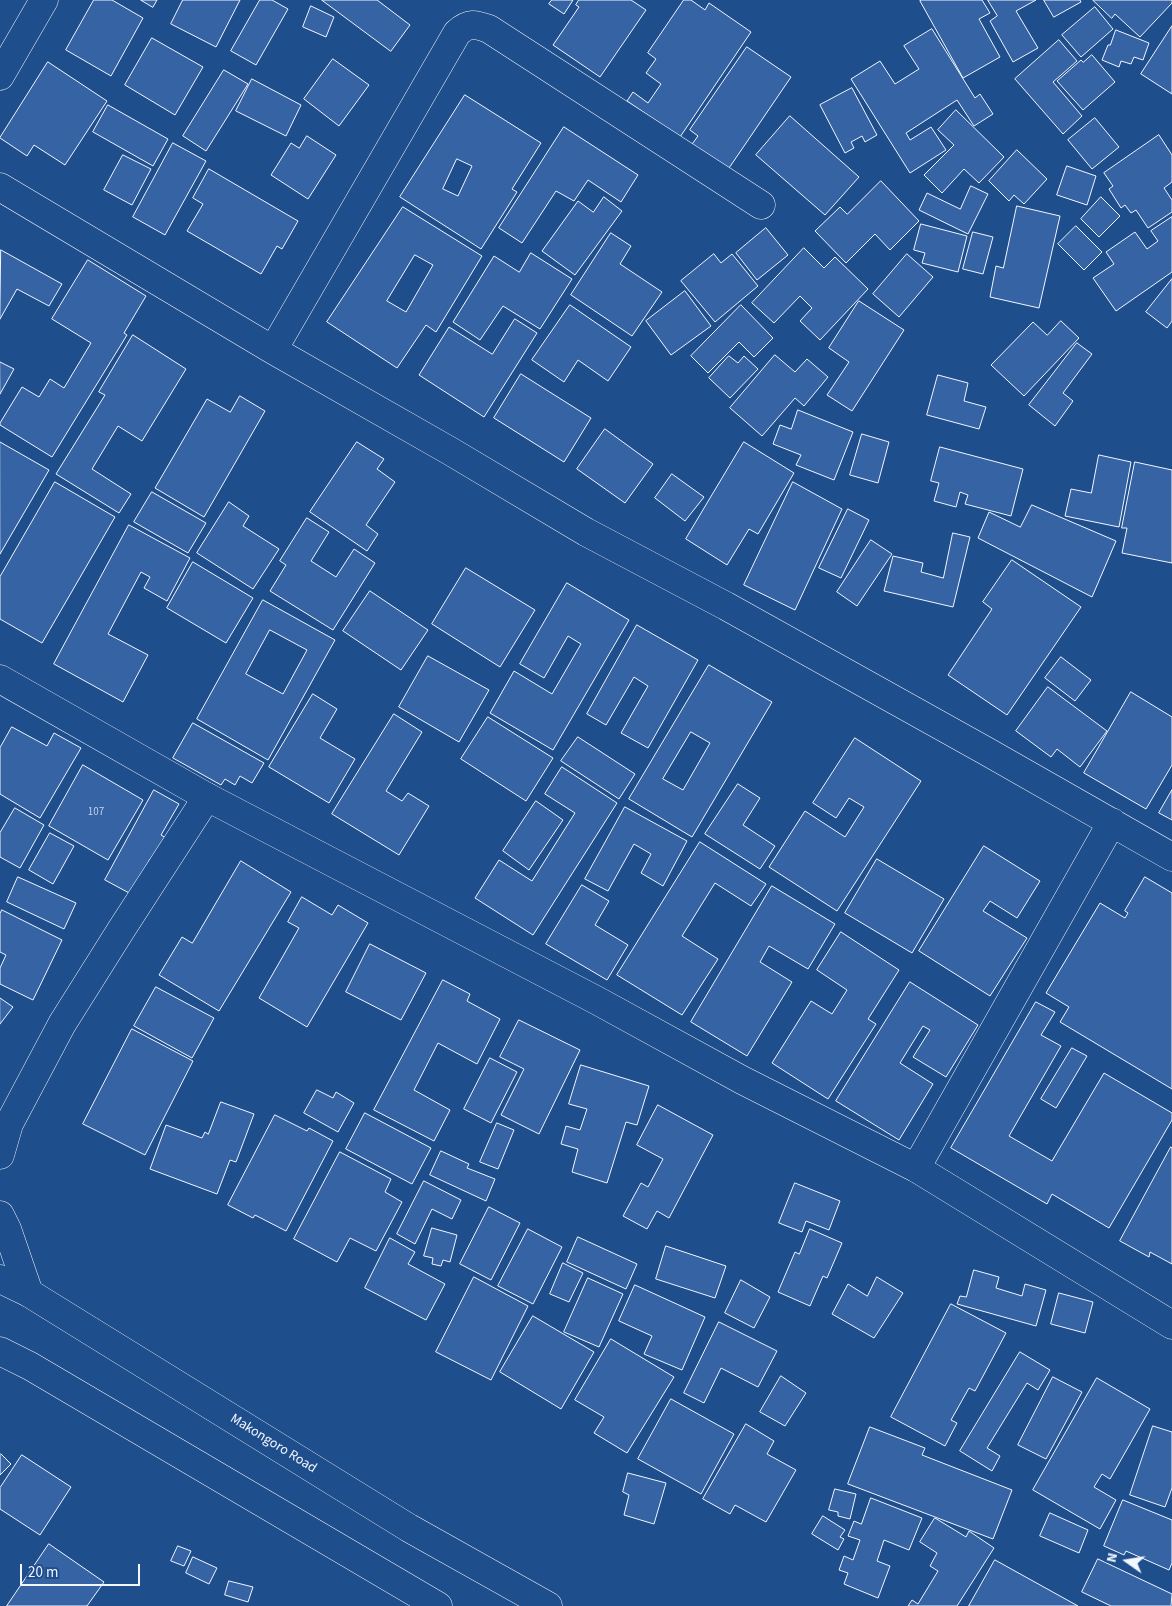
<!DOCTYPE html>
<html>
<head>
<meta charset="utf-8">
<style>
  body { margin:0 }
  #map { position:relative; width:1172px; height:1606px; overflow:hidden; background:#1f4e8c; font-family:"Source Sans 3",sans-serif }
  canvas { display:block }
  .north { position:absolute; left:1102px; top:1536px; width:50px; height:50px; -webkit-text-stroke:4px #1f4e8c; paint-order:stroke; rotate:283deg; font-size:14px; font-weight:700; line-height:20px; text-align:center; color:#f2f6ff }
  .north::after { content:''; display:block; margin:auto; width:18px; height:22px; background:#f2f6ff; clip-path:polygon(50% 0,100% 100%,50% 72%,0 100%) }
  .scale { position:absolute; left:20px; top:1564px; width:120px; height:22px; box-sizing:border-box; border:2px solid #f2f6ff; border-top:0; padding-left:6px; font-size:15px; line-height:18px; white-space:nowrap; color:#f2f6ff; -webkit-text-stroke:4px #1f4e8c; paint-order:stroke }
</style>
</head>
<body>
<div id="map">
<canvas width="1172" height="1606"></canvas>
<div class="north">N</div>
<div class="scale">20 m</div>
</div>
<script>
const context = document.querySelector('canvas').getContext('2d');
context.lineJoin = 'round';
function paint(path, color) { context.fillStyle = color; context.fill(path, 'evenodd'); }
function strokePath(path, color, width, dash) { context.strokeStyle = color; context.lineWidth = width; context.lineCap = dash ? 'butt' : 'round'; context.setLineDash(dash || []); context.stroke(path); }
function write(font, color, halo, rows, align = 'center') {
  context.font = font + ' "Source Sans 3",sans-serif'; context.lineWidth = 4; context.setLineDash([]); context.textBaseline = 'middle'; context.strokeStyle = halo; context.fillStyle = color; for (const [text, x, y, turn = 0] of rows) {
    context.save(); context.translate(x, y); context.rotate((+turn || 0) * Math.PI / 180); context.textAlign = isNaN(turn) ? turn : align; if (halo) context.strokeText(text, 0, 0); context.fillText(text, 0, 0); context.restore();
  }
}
const building = new Path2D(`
  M94,0H112L143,18L111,76L66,50Z
  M141,0H157L153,7Z
  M183,0H240L216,47L171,24Z
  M260,0H272L288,9L256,65L231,51Z
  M322,0H377L410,25L391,51Z
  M552,0H573L564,14L549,4Z
  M579,0H631L646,10L600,77L553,45L579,7L576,5Z
  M684,0H691L705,10L709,3L751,32L680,137L627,101L633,92L648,103L661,84L646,73L656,59L648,53Z
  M922,0H982L990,13L979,19L1000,57L963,78L920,1Z
  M988,0H1036L1016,11L1038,48L1013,62L990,21L997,16Z
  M1044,0H1080L1081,2L1054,17Z
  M1093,0H1172V3L1140,37L1115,14L1112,18Z
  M311,6L334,17L326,37L303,27Z
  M1095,7L1113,29L1081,57L1062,35Z
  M1172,26V94L1141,74Z
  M932,29L975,98L980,94L993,114L974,126L957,100L906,133L910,140L931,127L946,150L910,173L851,79L880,61L895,84L919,69L904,46Z
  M1116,30L1149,43L1143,60L1134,57L1131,64L1121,61L1119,67L1102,60L1108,45H1110Z
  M152,38L203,67L175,115L125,85Z
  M1059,40L1077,61L1053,82L1082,116L1063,134L1015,79Z
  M747,47L791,77L727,171L690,147L698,136L690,130Z
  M1092,55L1115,82L1083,110L1057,81L1081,60L1083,62Z
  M333,59L369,85L339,126L304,99Z
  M48,62L107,101L65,165L34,145L27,156L0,138Z
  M224,70L248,84L206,151L183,136Z
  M252,79L301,105L286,136L236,111Z
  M852,88L877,135L865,142L862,136L851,142L854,148L845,153L820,105Z
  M465,95L541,143L512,189L517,192L481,249L400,197ZM457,159L472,166L458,196L443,189Z
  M108,105L168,139L153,166L93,132Z
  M956,110L1004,157L979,183L964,169L942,193L924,175L954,145L938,130Z
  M790,116L859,177L825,215L756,155Z
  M1095,118L1119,147L1092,169L1068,140Z
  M564,127L638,175L621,202L588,180L574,201L556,191L522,243L499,228Z
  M1159,135L1172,155V182L1164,188L1172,200V212L1148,228L1136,210L1131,213L1125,205L1121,208L1109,189L1113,186L1104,173Z
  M307,136L336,155L308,199L271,175L291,143L299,148Z
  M173,143L206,161L165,235L133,217Z
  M1017,150L1047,179L1024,204L1014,195L1009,201L989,181Z
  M123,155L151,169L132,205L104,190Z
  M1067,166L1096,176L1087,205L1057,195Z
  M209,169L298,221L282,249L277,246L261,274L187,231L203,204L193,198Z
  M881,181L919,221L890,250L875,234L846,263L815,231L840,207L847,214Z
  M971,186L988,194L968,234L919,210L927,193L960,209Z
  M604,197L622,211L575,275L542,251L578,201L593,212Z
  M1101,197L1120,216L1099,237L1081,219Z
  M1017,206L1060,216L1039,308L990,297L996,266L1003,268Z
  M403,207L482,256L436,332L426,325L397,368L327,322ZM415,255L433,265L406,312L387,301Z
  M1172,217V272L1116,311L1093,278L1114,264L1106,252L1135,232L1147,249L1158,241L1151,231Z
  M921,224L967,236L958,272L922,263L925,253L914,250Z
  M1076,226L1102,252L1084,270L1058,244Z
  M766,228L788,255L757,280L736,253Z
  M973,232L993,237L983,274L963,269Z
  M611,233L631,246L620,264L662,292L632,336L571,295Z
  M804,248L824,268L835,257L868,289L820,340L800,321L812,308L800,296L774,323L752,303Z
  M1,250L62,284L49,306L17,289L0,319Z
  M531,253L572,279L540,329L503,306L480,340L453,322L494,256L519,272Z
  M714,254L721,263L732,254L758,286L715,322L681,281Z
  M907,254L933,277L899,317L873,294Z
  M88,260L146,296L124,333L127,335L52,457L0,425V423L22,387L39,397L50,379L64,388L91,343L52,319Z
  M1172,279V321L1167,328L1146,312Z
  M685,291L711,326L671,355L646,321Z
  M859,301L904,330L852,411L827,395L849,362L829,348Z
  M570,305L631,347L608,381L578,360L564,382L532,360Z
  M741,305L773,338L754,357L739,342L708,373L691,356Z
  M515,319L537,333L484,417L419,375L449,327L492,354Z
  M1061,321L1079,338L1024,396L991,365L1033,322L1047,335Z
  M133,335L186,369L142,441L118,426L92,469L131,494L119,513L56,474L105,395L99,392Z
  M1077,343L1092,354L1063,393L1073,401L1055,426L1029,405Z
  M775,355L795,372L807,359L828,377L804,406L795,398L762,436L730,408Z
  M729,356L738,363L744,356L758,369L730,398L709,378Z
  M0,362L14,369L0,394Z
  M521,374L591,418L564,462L494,418Z
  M938,375L968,383L964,401L986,407L979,429L927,415Z
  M240,396L265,411L204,517L155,488L207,399L230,412Z
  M798,410L853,432L834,480L796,465L801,455L773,444L780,425L791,429Z
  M605,429L653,464L625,503L577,469Z
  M862,434L889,442L878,483L850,475Z
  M0,442L49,470L0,554Z
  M357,442L384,459L377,469L395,482L366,525L378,534L367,551L310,512Z
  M744,442L794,473L758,534L749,529L727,565L686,539Z
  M940,447L1023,469L1011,516L965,504L968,495L960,492L956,507L934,501L939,483L931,481Z
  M1099,455L1131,462L1119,527L1065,516L1071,489L1091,493Z
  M1135,462L1172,470V563L1122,553L1127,528H1122Z
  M672,474L704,497L685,521L655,498Z
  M55,482L115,517L42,643L0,619V577Z
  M793,482L842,509L795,610L744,585Z
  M152,492L206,523L188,553L134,522Z
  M229,502L249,516L243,526L279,549L253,589L197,553Z
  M1032,505L1116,541L1092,597L978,538L989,512L1020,527Z
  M848,509L869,520L841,578L819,568Z
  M307,518L329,532L311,561L336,577L354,549L375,563L333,630L270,591L286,565L280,561Z
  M129,525L190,558L167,601L144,588L150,577L141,572L108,634L148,655L123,702L54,664Z
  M953,533L970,537L953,607L884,591L893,556L923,563L921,572L943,578Z
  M871,540L892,554L857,606L837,592Z
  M1012,560L1081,607L1007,715L948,675L992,609L983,602Z
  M193,562L253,598L226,643L167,608Z
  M466,568L535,610L500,667L432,624Z
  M567,583L629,620L553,750L490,713L514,671L552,694L581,644L568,636L544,678L520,664Z
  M370,591L428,630L401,670L343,631Z
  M263,600L335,640L268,760L197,719ZM270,630L307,650L283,694L246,674Z
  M637,625L698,660L648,748L621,733L648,686L634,677L606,725L587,714Z
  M428,656L489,690L459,742L399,707Z
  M1061,657L1091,680L1075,701L1045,678Z
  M709,665L772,702L692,837L629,799ZM691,732L710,743L683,790L663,779Z
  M1048,687L1107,731L1080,767L1057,749L1051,757L1016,731Z
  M1131,692L1172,717V765L1146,809L1084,773Z
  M313,694L337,709L320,738L355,759L329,803L269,767Z
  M394,714L422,732L386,791L402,801L408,793L429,806L399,855L332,814Z
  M488,717L553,758L526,801L461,759Z
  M193,723L264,763L252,783L240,776L235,785L225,779L221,785L173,758Z
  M12,727L47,746L54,733L81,748L40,818L0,794V748Z
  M578,737L635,774L619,799L561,761Z
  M855,738L921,781L837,911L769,867L805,811L845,837L864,807L849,798L836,818L813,803Z
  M83,765L143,800L108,860L49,826Z
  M562,767L617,803L533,935L475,898L499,860L532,881L575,813L545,794Z
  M738,784L760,798L743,825L775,846L760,869L705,834Z
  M154,790L179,804L161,835L173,842L161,865L150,859L131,894L105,880Z
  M1172,790V820L1159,813Z
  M536,801L563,820L529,870L503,851Z
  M625,807L687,841L663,886L641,873L651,854L634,844L608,891L585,879Z
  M15,808L44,825L20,868L0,857V833Z
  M50,833L74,846L53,884L29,870Z
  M700,842L766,884L751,906L715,883L682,936L718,959L682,1015L617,975Z
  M984,846L1040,881L1017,918L990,901L983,911L1027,938L990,996L919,951Z
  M877,859L944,899L912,953L845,913Z
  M241,861L291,892L219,1011L159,975L182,937L192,943Z
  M18,877L76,903L64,929L7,902Z
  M1145,877L1172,893V1089L1060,1022L1069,1007L1046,993L1100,903L1125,918L1128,913L1125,911Z
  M582,885L609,901L595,925L628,945L607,980L546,944Z
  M772,886L835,924L808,969L769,946L760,962L792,982L747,1056L691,1022Z
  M302,897L332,915L338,905L368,923L307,1027L259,998L299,928L288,922Z
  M2,910L62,940L33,1000L0,984V968L6,955L0,952V914Z
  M841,932L899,970L868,1019L876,1024L828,1099L772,1063L811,1001L832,1014L847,990L817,970Z
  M370,944L426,973L401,1020L346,992Z
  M443,980L470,994L467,1001L500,1019L477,1064L438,1043L414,1090L450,1110L434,1141L374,1110Z
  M910,982L978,1025L946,1077L913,1057L930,1030L923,1026L900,1063L933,1084L899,1140L836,1101Z
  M156,987L214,1018L192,1058L134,1026Z
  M0,998L13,1007L0,1024Z
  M1036,1002L1055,1012L1041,1035L1061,1046L1009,1136L1052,1161L1104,1073L1172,1113V1120L1109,1228L1052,1194L1047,1204L951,1148Z
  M519,1020L580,1050L539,1134L501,1115L524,1069L500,1057Z
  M132,1029L193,1061L145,1155L83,1124Z
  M1072,1048L1087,1056L1056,1108L1041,1099Z
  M490,1058L517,1072L491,1123L464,1109Z
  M581,1065L649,1086L637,1125L626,1122L607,1183L572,1172L578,1149L561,1144L566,1126L580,1130L587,1109L569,1104Z
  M317,1090L333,1098L336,1092L354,1103L338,1132L304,1113Z
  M221,1102L254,1114L236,1162L230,1160L217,1194L150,1169L166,1125L202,1138L205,1132L208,1134Z
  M658,1105L713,1135L669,1218L657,1211L647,1229L623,1216L641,1183L648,1187L663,1159L637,1145Z
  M365,1113L431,1148L412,1184L346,1149Z
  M275,1115L307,1131L309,1128L333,1141L286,1231L255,1215L253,1218L228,1205Z
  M497,1123L514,1130L498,1169L480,1162Z
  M1171,1147L1172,1148V1264L1150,1252L1149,1257L1120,1241Z
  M441,1151L469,1164L467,1168L495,1179L486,1201L430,1175Z
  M340,1152L391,1179L385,1192L402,1202L376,1251L350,1238L337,1262L294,1239Z
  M424,1181L461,1200L452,1219L432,1209L415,1244L397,1234Z
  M795,1183L840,1201L829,1230L806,1221L802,1232L779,1223Z
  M489,1207L520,1223L491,1280L460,1264Z
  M432,1228L457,1235L450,1262L443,1260L441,1266L432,1264L433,1258L424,1256Z
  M528,1229L562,1247L533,1304L498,1286Z
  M810,1229L842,1243L827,1278L823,1276L810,1306L778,1292L795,1252L799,1254Z
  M578,1237L637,1264L626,1289L567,1262Z
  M390,1238L415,1252L408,1264L445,1284L426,1320L365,1288Z
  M666,1246L726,1266L715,1298L656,1279Z
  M563,1263L583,1273L569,1302L550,1294Z
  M974,1270L999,1277L996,1288L1022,1296L1025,1284L1046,1290L1036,1326L957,1304L960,1296L966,1297Z
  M474,1277L528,1306L491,1380L436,1352Z
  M877,1277L903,1293L874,1338L832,1314L848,1284L867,1296Z
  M588,1278L623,1294L599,1347L564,1332Z
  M741,1280L770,1297L754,1328L725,1313Z
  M635,1285L705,1317L682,1370L644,1354L652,1336L619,1321Z
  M1059,1293L1093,1302L1085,1333L1051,1324Z
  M951,1304L1006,1333L975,1391L969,1388L951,1420L957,1423L945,1446L891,1417Z
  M533,1316L594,1352L561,1409L500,1372Z
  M719,1322L777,1351L758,1387L721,1368L704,1403L684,1393Z
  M611,1339L674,1377L627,1453L594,1433L604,1417L575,1400Z
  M1020,1352L1050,1370L1038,1390L1027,1383L987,1448L1000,1456L992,1471L960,1451Z
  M781,1376L806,1393L785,1426L760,1412Z
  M1053,1377L1082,1392L1046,1459L1018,1445Z
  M1097,1378L1150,1409L1110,1479L1102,1474L1094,1487L1116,1500L1100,1529L1033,1490Z
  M671,1399L734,1434L701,1494L638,1459Z
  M746,1424L774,1441L767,1454L796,1470L766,1522L735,1505L730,1514L703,1499Z
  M1153,1426L1172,1432V1488L1165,1507L1130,1495Z
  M870,1427L925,1448L922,1455L1012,1490L993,1539L848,1484Z
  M1,1454L11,1464L0,1475V1455Z
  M22,1455L71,1487L40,1535L0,1509V1488Z
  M628,1473L666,1483L654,1524L624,1515L629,1495L623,1492Z
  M835,1489L856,1494L850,1519L838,1516V1512L829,1510Z
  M871,1498L922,1518L909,1550L884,1540L877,1561L890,1566L878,1598L844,1584L848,1573L839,1570L844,1556L853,1560L860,1540L848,1536L854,1521L861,1524Z
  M1123,1500L1172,1520V1563L1169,1570L1126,1551L1124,1555L1104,1546Z
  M1050,1513L1088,1530L1079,1553L1040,1536Z
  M823,1516L845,1530L840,1537L844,1539L838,1550L812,1534Z
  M935,1518L966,1537L969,1531L994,1548L957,1606H908L912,1600L918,1604L938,1571L930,1566L937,1553L920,1542Z
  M49,1544L104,1582L87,1606H7Z
  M178,1546L191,1551L184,1566L171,1561Z
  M193,1557L217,1568L209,1584L186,1573Z
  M1098,1559L1172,1594L1171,1606H1111L1082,1592Z
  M995,1560L1078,1606H969Z
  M229,1581L253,1587L248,1602L225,1595Z`);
const minor = new Path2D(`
  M0,76L44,0
  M0,187L273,350L450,451L586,532L726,606L986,751L1172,857
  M273,350L457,33C469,22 475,24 489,29L761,205
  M0,1155L9,1124L62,1024L121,930L207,797
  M916,1168L1112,822
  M0,1215L7,1229L29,1293`);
const tertiary = new Path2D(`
  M0,679L207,797L596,1000L742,1080L916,1168L1172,1325`);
const primary = new Path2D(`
  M0,1279L29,1293L409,1528L548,1606
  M0,1351L30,1366L438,1606`);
const numberNames = [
  ["107",96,813]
];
const streetNames = [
  ["Makongoro Road",273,1444,32]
];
paint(building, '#3563a3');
strokePath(building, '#f2f6ff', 1);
strokePath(minor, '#f2f6ff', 29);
strokePath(tertiary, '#f2f6ff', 29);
strokePath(primary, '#f2f6ff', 29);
strokePath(minor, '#1f4e8c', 28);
strokePath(tertiary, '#1f4e8c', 28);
strokePath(primary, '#1f4e8c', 28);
write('11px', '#c3d1e8', null, numberNames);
write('14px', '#f2f6ff', '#1f4e8c', streetNames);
</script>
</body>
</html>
